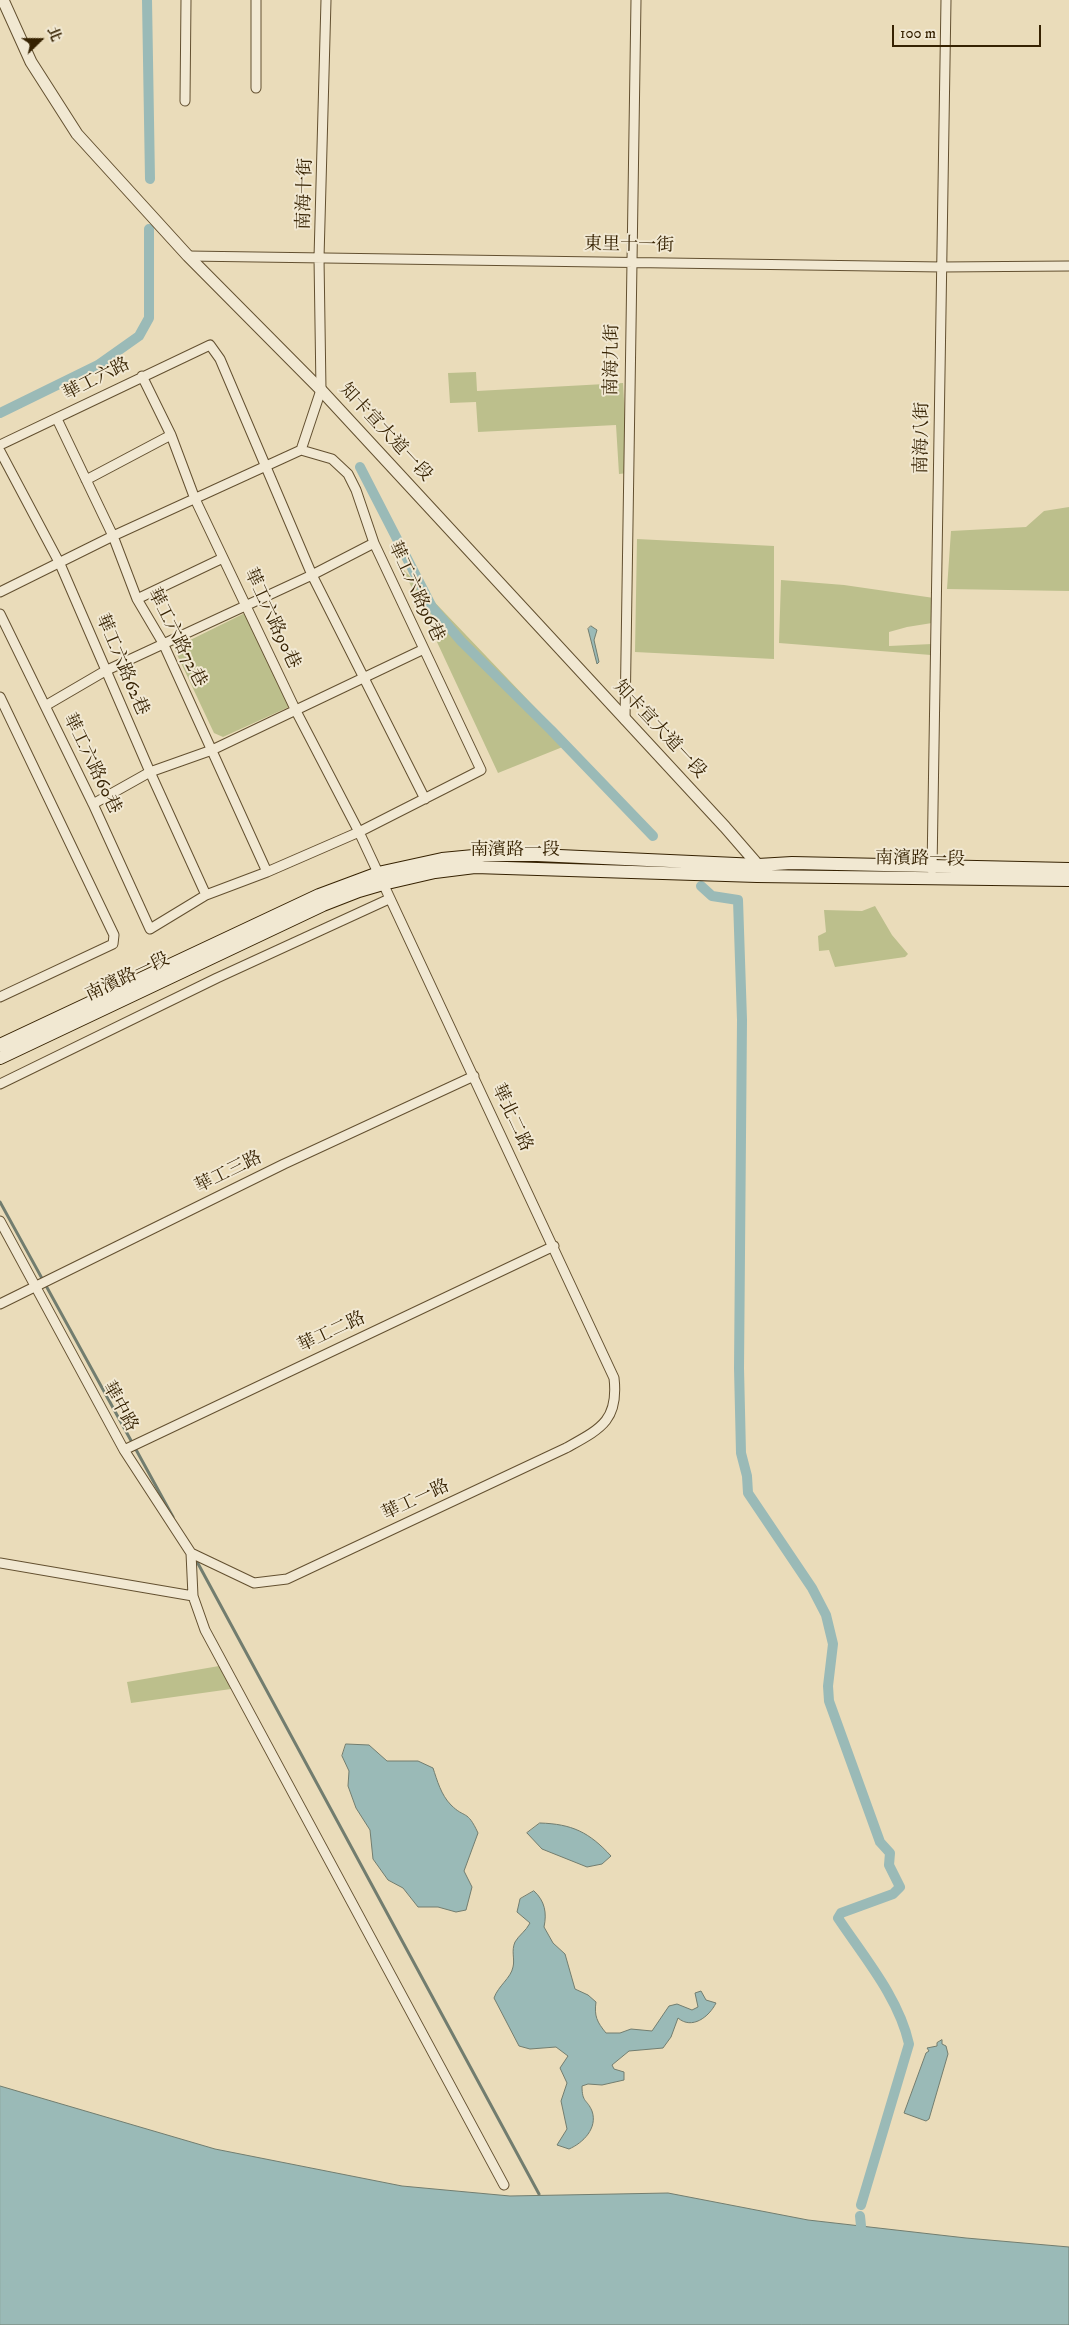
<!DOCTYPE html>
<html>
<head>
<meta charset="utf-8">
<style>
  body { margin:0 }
  #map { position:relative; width:1069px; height:2325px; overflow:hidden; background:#eadcba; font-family:"IM FELL DW Pica","Noto Serif TC",serif }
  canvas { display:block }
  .north { position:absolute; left:15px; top:15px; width:50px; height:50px; -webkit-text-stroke:4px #f1e8d2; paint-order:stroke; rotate:68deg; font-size:14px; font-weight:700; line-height:20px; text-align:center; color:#362202 }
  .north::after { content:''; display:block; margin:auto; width:18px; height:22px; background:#362202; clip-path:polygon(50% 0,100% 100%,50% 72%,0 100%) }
  .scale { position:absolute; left:892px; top:25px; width:149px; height:22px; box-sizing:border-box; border:2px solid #362202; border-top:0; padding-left:6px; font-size:15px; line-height:18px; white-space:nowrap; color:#362202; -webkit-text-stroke:4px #f1e8d2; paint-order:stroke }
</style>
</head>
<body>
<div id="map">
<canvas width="1069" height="2325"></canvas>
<div class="north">北</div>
<div class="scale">100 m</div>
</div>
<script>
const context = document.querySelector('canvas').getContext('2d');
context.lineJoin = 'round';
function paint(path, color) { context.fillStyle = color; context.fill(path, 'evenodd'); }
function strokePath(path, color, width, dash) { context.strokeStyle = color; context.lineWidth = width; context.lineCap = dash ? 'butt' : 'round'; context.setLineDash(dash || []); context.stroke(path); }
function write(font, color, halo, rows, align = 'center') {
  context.font = font + ' "IM FELL DW Pica","Noto Serif TC",serif'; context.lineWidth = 4; context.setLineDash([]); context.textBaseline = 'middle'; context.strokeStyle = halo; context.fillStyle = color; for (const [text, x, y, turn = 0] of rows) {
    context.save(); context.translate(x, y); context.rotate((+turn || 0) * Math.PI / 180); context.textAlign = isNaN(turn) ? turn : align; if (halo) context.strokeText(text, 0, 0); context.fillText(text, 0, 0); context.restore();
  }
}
const green = new Path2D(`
  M476,372L477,391L623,383L628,473L619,474L616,425L478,432L476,402L450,403L448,373Z
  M1069,507V591L947,589L951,531L1026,527L1044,511Z
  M637,539L774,546V659L635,652Z
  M403,569L570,744L498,773Z
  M781,580L844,585L934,598L932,623L907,627L889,632V646L932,644L931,655L779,643Z
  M247,612L291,706L223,737L214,733L174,648Z
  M875,906L892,935L908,954L905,957L835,967L829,950L819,951L818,936L826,932L824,910L862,911Z
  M219,1666L231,1689L131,1703L127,1682Z`);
const water = new Path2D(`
  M591,626L597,630L594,640L599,662L597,664L588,629Z
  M346,1744L369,1745L387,1761H418L433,1768C437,1780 441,1795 451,1805C465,1819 467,1809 478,1833L464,1871L472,1887L466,1910L456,1912L438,1907H418L403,1888L388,1880L373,1859L370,1830L356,1808L348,1786L349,1771L342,1756Z
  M540,1823C572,1824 589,1832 611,1856L602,1864L587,1867L542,1849L527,1833Z
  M534,1891C545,1901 547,1913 544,1927L553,1943L565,1954L575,1989L588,1995L596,2002C594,2016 597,2022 606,2033H620L631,2029L652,2031L669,2006L677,2004L692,2010L698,2007L695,1993L701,1991L706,2000L716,2003C709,2017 692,2030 678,2018L671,2037L663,2048L629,2051L612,2065L614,2069L624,2072V2080L602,2085L588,2084L582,2086C582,2103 587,2099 592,2111C598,2128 583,2143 569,2149L557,2145L567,2129L561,2101L567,2083L560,2068L568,2056L556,2047L530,2049L519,2046L494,1998C498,1986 511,1978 513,1967C515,1959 511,1951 515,1942C519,1935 526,1931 530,1923L517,1912L520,1899Z
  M942,2040V2044L946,2046L948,2054L929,2119L926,2121L904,2113L926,2053L929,2051L927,2048L937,2046V2043Z
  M0,2086L215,2149L402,2186L510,2196L668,2193L808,2220L966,2238L1069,2247V2325H0Z`);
const stream = new Path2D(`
  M0,1202L173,1517
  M195,1558L539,2194`);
const canal = new Path2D(`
  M147,0L150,179
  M0,413L98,365L139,336L149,318V229
  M360,467L432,607L461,641L551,730L653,836
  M701,886L712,896L738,900L742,1020L739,1368L741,1453L747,1476L748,1493L812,1588L826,1615L833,1644L828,1686L829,1701L880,1842L890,1853L889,1865L900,1887L893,1894L841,1913L838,1918C864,1957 899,1998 909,2044L861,2205
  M860,2216L861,2226`);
const minor = new Path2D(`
  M256,88V0
  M185,101L186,0
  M188,256L942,267L1069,266
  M142,376L171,435L195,499L296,711L359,832L614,1378C619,1421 600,1429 566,1448L287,1579L254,1583L191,1553
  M57,419L113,536L137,599L163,643L267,872
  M0,445L210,345L220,359L312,575L425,799
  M0,451L60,564L150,772L206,895
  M86,480L171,435
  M0,592L113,536L301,450L321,390L319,258L326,0
  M137,599L223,558
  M0,614L93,804L150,929L206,895L267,872L359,832L481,770L374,543L356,490L348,474L332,459L301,450
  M0,697L114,935L113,944L0,997
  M45,706L105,671L312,575L374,543
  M625,720L636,0
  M93,804L150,772L212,750L424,649
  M932,870L946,0
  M0,1084L217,978L389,899
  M0,1221L124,1450L191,1553L193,1596L205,1630L504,2185
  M0,1304L284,1164L474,1076
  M124,1450L554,1246
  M0,1563L193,1596`);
const tertiary = new Path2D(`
  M3,0L31,62L77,134L188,256L321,390L725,827L758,865V870`);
const secondary = new Path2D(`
  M0,1045L319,895L378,873L442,859L484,855H537L758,865L792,863L1069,869
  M0,1058L323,905L359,891L383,884L435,872L475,867L757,876L1069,880`);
const streetNames = [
  ["南海十街",306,194,-88],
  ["東里十一街",629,246,1],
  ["南海九街",613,360,-89],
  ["華工六路",97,380,-27],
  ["知卡宣大道一段",385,433,47],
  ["南海八街",923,438,-89],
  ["華工六路96巷",415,592,65],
  ["華工六路90巷",271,619,65],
  ["華工六路72巷",176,638,63],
  ["華工六路62巷",121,665,67],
  ["知卡宣大道一段",659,730,47],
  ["華工六路60巷",91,764,64],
  ["南濱路一段",515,851],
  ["南濱路一段",920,860,1],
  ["南濱路一段",128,978,-25],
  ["華北二路",511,1118,65],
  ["華工三路",229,1173,-26],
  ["華工二路",332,1333,-25],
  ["華中路",119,1407,61],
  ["華工一路",416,1501,-25]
];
paint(green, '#bcbf8c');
paint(water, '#9abab7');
strokePath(water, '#727d6f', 1);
strokePath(stream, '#727d6f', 3);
strokePath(canal, '#9abab7', 10);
strokePath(minor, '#635030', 11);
strokePath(tertiary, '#635030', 13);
strokePath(secondary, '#362202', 14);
strokePath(minor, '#f1e8d2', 9);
strokePath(tertiary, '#f1e8d2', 11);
strokePath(secondary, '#f1e8d2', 12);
write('18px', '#362202', '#f1e8d2', streetNames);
</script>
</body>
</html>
